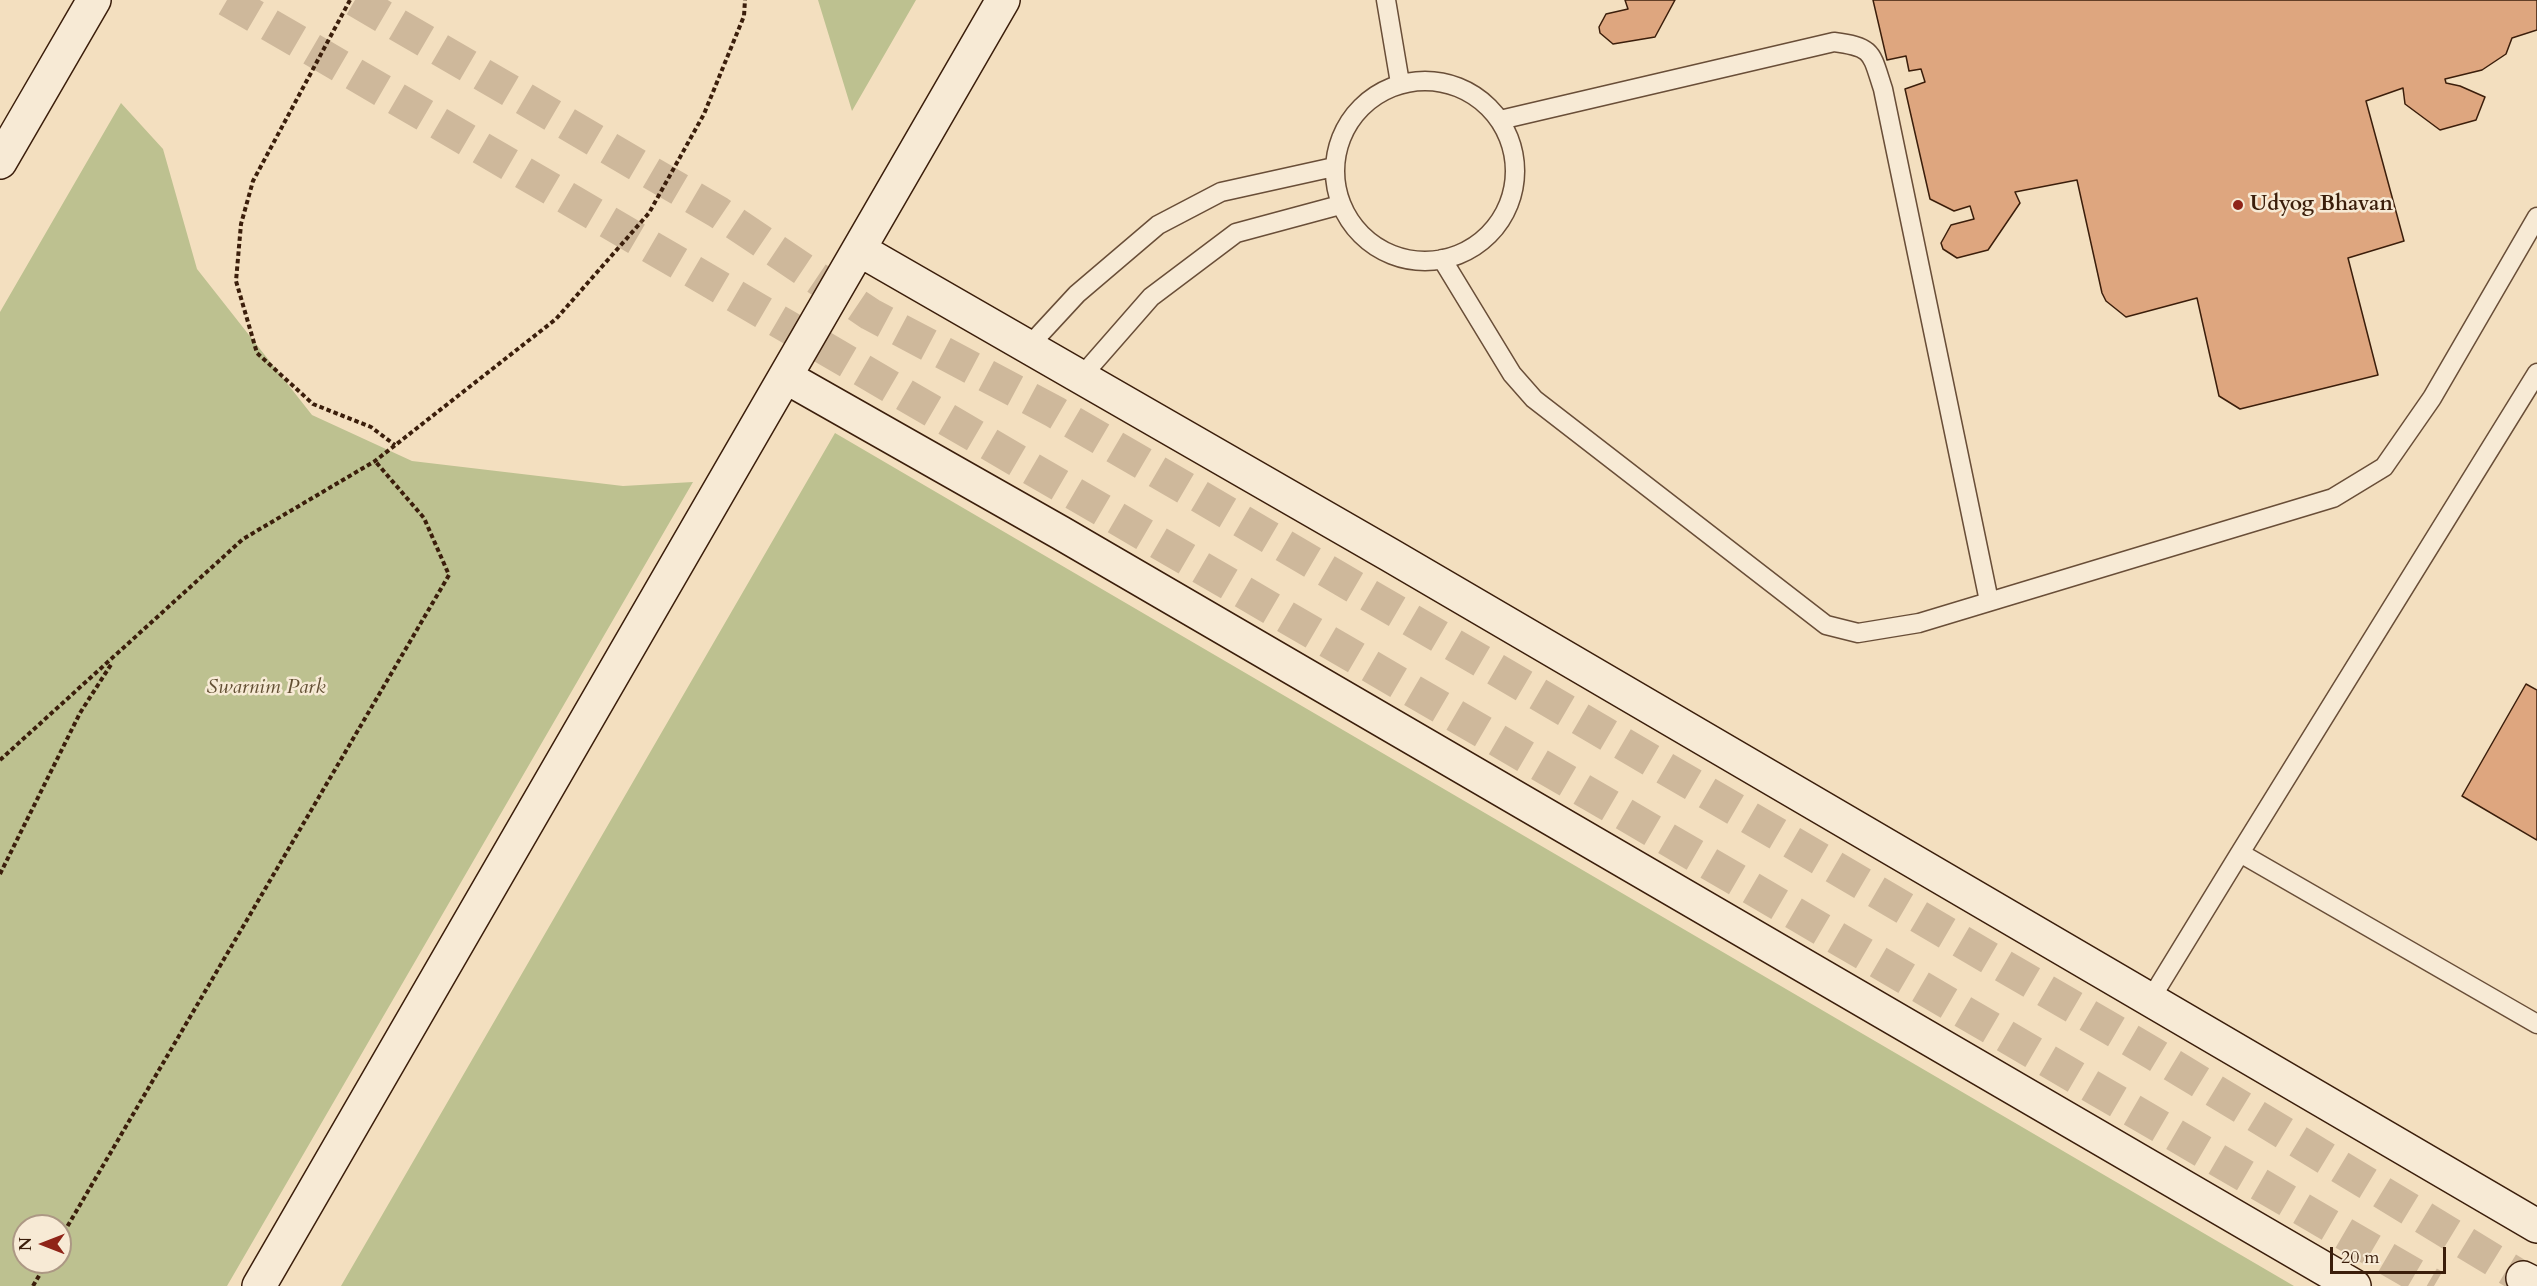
<!DOCTYPE html>
<html>
<head>
<meta charset="utf-8">
<style>
  body { margin:0 }
  #map { position:relative; width:2537px; height:1286px; overflow:hidden; background:#f3dfbf; font-family:Cardo,serif }
  canvas { display:block }
  .north { position:absolute; left:12px; top:1214px; width:60px; height:60px; box-sizing:border-box; background:#f7ead5; border:2px solid #ac9884; border-radius:50%; rotate:270deg; font-size:16px; font-weight:700; line-height:24px; text-align:center; color:#3b1e0b }
  .north::after { content:''; display:block; margin:auto; width:21px; height:27px; background:#8f2418; clip-path:polygon(50% 0,100% 100%,50% 72%,0 100%) }
  .scale { position:absolute; left:2330px; top:1247px; width:116px; height:27px; box-sizing:border-box; border:3px solid #3b1e0b; border-top:0; padding-left:8px; font-size:18px; line-height:21px; white-space:nowrap; color:#3b1e0b; -webkit-text-stroke:4px #f7ead5; paint-order:stroke }
</style>
</head>
<body>
<div id="map">
<canvas width="2537" height="1286"></canvas>
<div class="north">N</div>
<div class="scale">20 m</div>
</div>
<script>
const context = document.querySelector('canvas').getContext('2d');
context.lineJoin = 'round';
function paint(path, color) { context.fillStyle = color; context.fill(path, 'evenodd'); }
function strokePath(path, color, width, dash) { context.strokeStyle = color; context.lineWidth = width; context.lineCap = dash ? 'butt' : 'round'; context.setLineDash(dash || []); context.stroke(path); }
function write(font, color, halo, rows, align = 'center') {
  context.font = font + ' Cardo,serif'; context.lineWidth = 5; context.setLineDash([]); context.textBaseline = 'middle'; context.strokeStyle = halo; context.fillStyle = color; for (const [text, x, y, turn = 0] of rows) {
    context.save(); context.translate(x, y); context.rotate((+turn || 0) * Math.PI / 180); context.textAlign = isNaN(turn) ? turn : align; if (halo) context.strokeText(text, 0, 0); context.fillText(text, 0, 0); context.restore();
  }
}
const green = new Path2D(`
  M818,0H916L852,111Z
  M121,103L163,149L197,269L312,415L412,461L623,486L693,482L227,1286H0V312ZM24,1226H60V1262H24Z
  M835,433L2294,1286H341Z`);
const building = new Path2D(`
  M1625,0H1675L1655,37L1613,44L1600,33L1599,27L1606,14L1628,9Z
  M1873,0H2537V30L2512,38L2506,54L2482,70L2445,79L2446,83L2460,86L2485,97L2476,120L2440,130L2405,104L2403,88L2366,101L2404,241L2348,258L2378,375L2240,409L2219,396L2197,298L2126,317L2106,301L2102,293L2077,180L2015,192L2020,203L1988,250L1957,258L1943,249L1941,243L1951,225L1974,219L1970,206L1954,211L1930,199L1905,89L1925,82L1921,69L1909,71L1906,56L1887,60Z
  M2526,684L2537,690V840L2462,796Z`);
const secondaryTunnel = new Path2D(`
  M227,0L2434,1286
  M355,0L718,212L870,314L1055,412L2154,1054L2523,1278`);
const path = new Path2D(`
  M350,0L253,181L241,224L236,281L257,353L313,404L371,427L395,445
  M0,760L243,539L375,461L556,319L649,213L704,114L744,16L745,0
  M0,874L80,713L112,663
  M60,1239L449,575L424,518L375,461
  M33,1286L47,1262`);
const lane = new Path2D(`
  M1386,0L1400,83
  M1335 171a90 90 0 1 1 180 0a90 90 0 1 1-180 0Z
  M1500,120L1834,42C1874,47 1871,53 1883,89L1989,601
  M1442,259L1512,374L1534,399L1826,625L1858,633L1919,623L2333,498L2384,467L2432,398L2537,217
  M1028,347L1077,294L1158,225L1221,192L1334,167
  M1081,377L1151,297L1236,233L1340,205
  M2240,853L2537,373
  M2150,1000L2240,853L2537,1024`);
const secondary = new Path2D(`
  M0,162L94,0
  M860,250L1390,555L2537,1226
  M786,377L1061,533L2354,1286
  M2523,1278L2537,1285
  M259,1286L1003,0`);
const markers = [
  [2238,205,6,"#8f2418"]
];
const poiNames = [
  ["Udyog Bhavan",2250,205]
];
const parkNames = [
  ["Swarnim Park",266,688]
];
paint(green, '#bdc190');
paint(building, '#dea67f');
strokePath(building, '#3b1e0b', 1.5);
strokePath(secondaryTunnel, '#ceb89b', 33, [33, 16]);
strokePath(lane, '#694e38', 21);
strokePath(secondary, '#3b1e0b', 36);
strokePath(path, '#3b1e0b', 4, [4.5, 3]);
strokePath(lane, '#f7ead5', 18);
strokePath(secondary, '#f7ead5', 33);
for (const [x, y, r, color] of markers) { const dot = new Path2D(); dot.arc(x, y, r, 0, 2 * Math.PI); context.fillStyle = color; context.fill(dot); strokePath(dot, '#f7ead5', 2); }
write('bold 21px', '#3b1e0b', '#f7ead5', poiNames, 'left');
write('italic 21px', '#624f33', '#f7ead5', parkNames);
</script>
</body>
</html>
